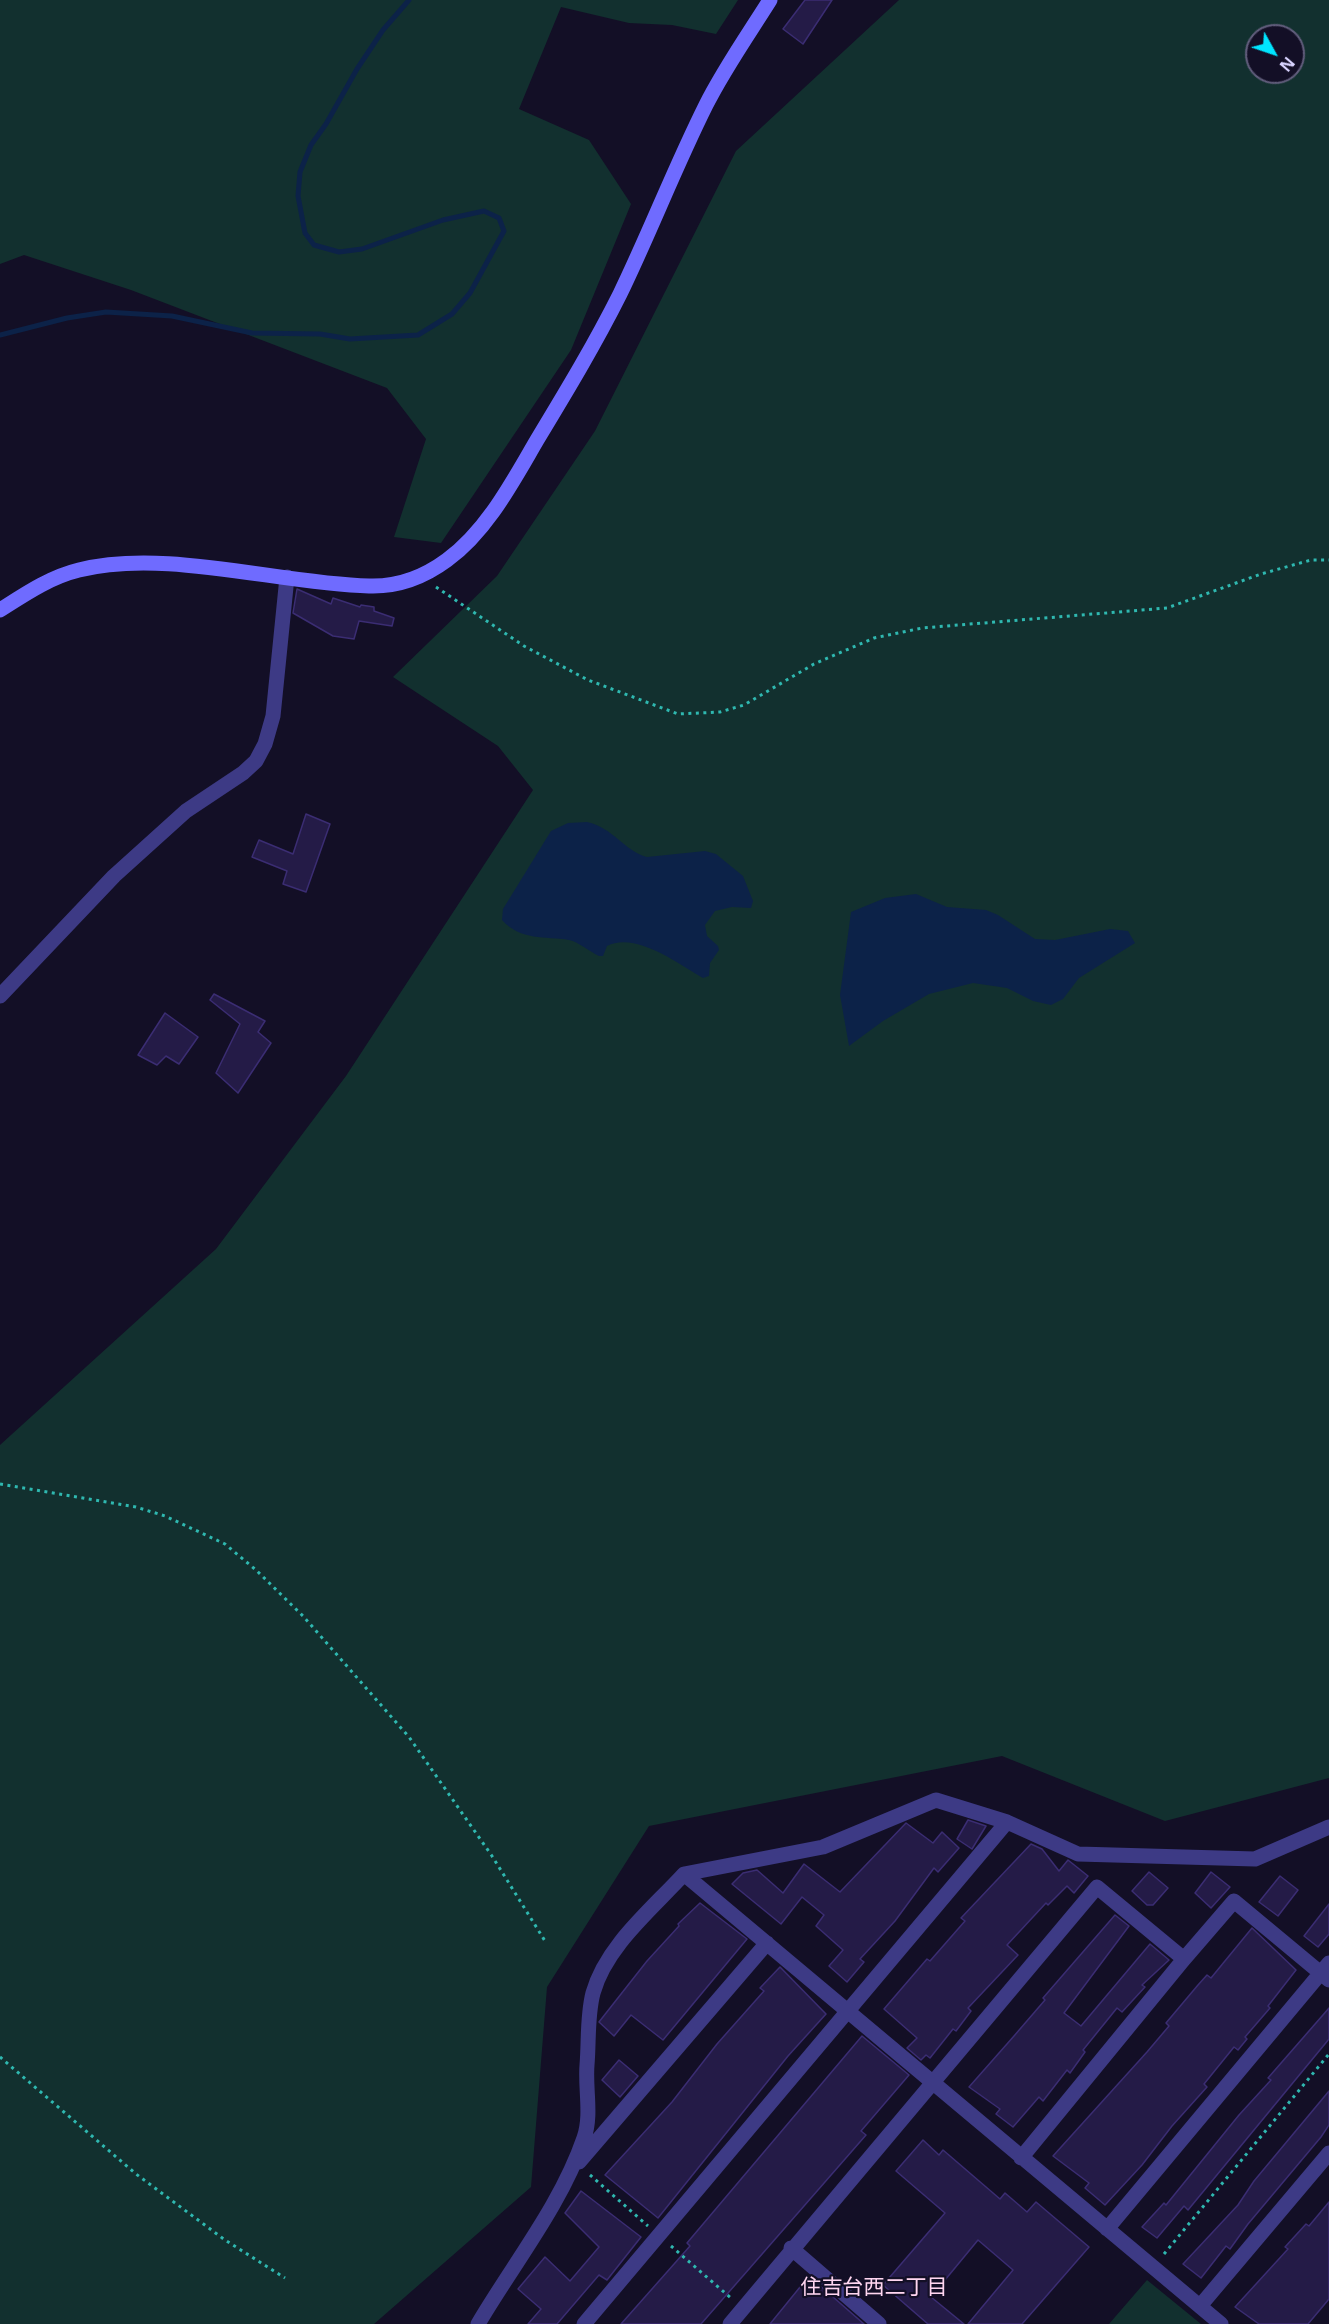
<!DOCTYPE html>
<html>
<head>
<meta charset="utf-8">
<style>
  body { margin:0 }
  #map { position:relative; width:1329px; height:2324px; overflow:hidden; background:#130f26; font-family:"Open Sans",sans-serif }
  canvas { display:block }
  .north { position:absolute; left:1245px; top:24px; width:60px; height:60px; box-sizing:border-box; background:#130f26; border:2px solid #625e7d; border-radius:50%; rotate:130deg; font-size:16px; font-weight:700; line-height:24px; text-align:center; color:#d9d4ff }
  .north::after { content:''; display:block; margin:auto; width:21px; height:27px; background:#00e5ff; clip-path:polygon(50% 0,100% 100%,50% 72%,0 100%) }
</style>
</head>
<body>
<div id="map">
<canvas width="1329" height="2324"></canvas>
<div class="north">N</div>
</div>
<script>
const context = document.querySelector('canvas').getContext('2d');
context.lineJoin = 'round';
function paint(path, color) { context.fillStyle = color; context.fill(path, 'evenodd'); }
function strokePath(path, color, width, dash) { context.strokeStyle = color; context.lineWidth = width; context.lineCap = dash ? 'butt' : 'round'; context.setLineDash(dash || []); context.stroke(path); }
function write(font, color, halo, rows, align = 'center') {
  context.font = font + ' "Open Sans","Noto Sans JP",sans-serif'; context.lineWidth = 4.5; context.setLineDash([]); context.textBaseline = 'middle'; context.strokeStyle = halo; context.fillStyle = color; for (const [text, x, y, turn = 0] of rows) {
    context.save(); context.translate(x, y); context.rotate((+turn || 0) * Math.PI / 180); context.textAlign = isNaN(turn) ? turn : align; if (halo) context.strokeText(text, 0, 0); context.fillText(text, 0, 0); context.restore();
  }
}
const green = new Path2D(`
  M0,0H738L716,34L672,25L629,23L561,7L519,109L589,140L631,204L571,350L441,543L394,537L426,439L387,388L131,290L24,255L0,264Z
  M899,0H1329V1778L1165,1821L1002,1756L649,1826L547,1987L531,2187L374,2324H0V1445L216,1249L346,1076L533,790L498,746L393,677L497,576L595,431L736,151ZM1257,36H1293V72H1257Z
  M1147,2280L1201,2324H1109Z`);
const water = new Path2D(`
  M587,822C614,828 624,851 647,857L705,851L716,854L743,876L753,901L751,908L732,907L715,911L705,925L707,936L718,946L719,950L710,963L709,976L703,978C679,964 635,931 607,946L603,956H599C590,952 579,942 569,940C545,936 521,941 502,920L503,909L551,831L568,823Z
  M916,894L947,907L986,910L998,915L1035,939L1055,940L1110,929L1128,931L1135,943L1079,978L1063,999L1051,1005L1033,1001L1007,988L973,983L929,994L883,1021L849,1046L840,995L851,912L885,898Z`);
const stream = new Path2D(`
  M0,335L67,318L106,312L172,316L252,333L320,334L350,339L418,335L452,314L470,293L504,231L499,218L484,211L443,220L362,249L339,252L314,245L305,233L298,196L300,172L311,145L326,124L357,69L383,30L409,0`);
const building = new Path2D(`
  M805,0H832L803,44L783,29Z
  M297,589L331,604L333,598L360,607L361,605L374,607V611L394,618L392,626L359,621L354,639L333,636L293,613Z
  M306,814L330,824L306,892L283,884L287,871L252,857L259,840L293,854Z
  M214,994L265,1021L258,1032L271,1043L238,1093L216,1073L240,1024L210,1000Z
  M165,1013L198,1037L179,1064L166,1056L157,1065L138,1055Z
  M968,1820L986,1826L972,1849L957,1839Z
  M906,1823L933,1843L942,1832L959,1848L938,1872L934,1868L895,1921L860,1959L864,1962L847,1982L829,1966L843,1950L816,1926L824,1915L802,1897L781,1924L732,1884L743,1873L757,1870L783,1893L804,1864L840,1892Z
  M1031,1844L1042,1849L1059,1871L1068,1860L1088,1876L1074,1893L1067,1886L1048,1905L1046,1903L1007,1945L1018,1955L968,2008L971,2011L956,2031L953,2029L930,2058L926,2055L921,2060L907,2048L917,2038L884,2009L927,1959L930,1961L965,1921L961,1918Z
  M1149,1872L1168,1888L1153,1905H1147L1132,1891Z
  M1211,1872L1230,1887L1211,1908L1195,1893Z
  M1280,1876L1298,1890L1278,1916L1259,1902Z
  M700,1903L747,1939L663,2040L631,2015L614,2036L599,2022L647,1961L679,1926L678,1924Z
  M1329,1904V1934L1318,1947L1304,1936Z
  M1115,1915L1129,1926L1064,2013L1081,2026L1150,1944L1169,1960L1142,1985L1145,1987L1122,2012L1117,2008L1083,2050L1085,2052L1070,2073L1067,2070L1043,2101L1039,2097L1013,2127L996,2114L1000,2109L969,2087L1014,2036L1045,2000L1043,1998Z
  M1252,1928L1296,1970L1268,2006L1270,2008L1245,2037L1247,2039L1238,2050L1234,2047L1204,2084L1207,2087L1172,2126L1142,2165L1105,2205L1085,2188L1089,2183L1053,2156L1147,2052L1169,2026L1166,2023L1198,1985L1207,1975L1211,1978Z
  M780,1967L826,2014L788,2056L658,2218L605,2175L672,2102L717,2044L764,1991L760,1988Z
  M1329,2008V2039L1188,2210L1184,2206L1157,2238L1142,2227L1164,2203L1166,2205L1239,2115L1271,2080L1268,2078Z
  M862,2036L909,2075L861,2131L866,2135L701,2324H621L690,2246L687,2243Z
  M619,2060L638,2076L620,2097L602,2080Z
  M1329,2091V2125L1321,2137L1248,2224L1230,2249L1226,2246L1201,2278L1183,2264L1238,2205L1254,2181Z
  M923,2140L939,2155L943,2150L1000,2199L1005,2193L1027,2212L1036,2202L1089,2247L1022,2324H968L1013,2270L978,2240L931,2297L964,2324H928L883,2285L945,2213L896,2171Z
  M581,2191L641,2237L607,2280L599,2275L557,2324H528L541,2309L518,2289L545,2257L570,2281L599,2247L565,2213Z
  M1329,2202V2299L1308,2324H1259L1235,2307L1288,2249L1285,2247L1306,2224L1309,2226Z
  M809,2276L864,2324H770Z`);
const path = new Path2D(`
  M436,587L524,646L588,680L678,714L720,712L744,705L814,664L874,638L922,628L1167,608L1261,574L1311,560H1329
  M0,1484L136,1507L165,1516L225,1544L256,1570L303,1616L409,1737L492,1856L545,1941
  M0,2057L136,2174L225,2240L285,2278
  M590,2175L648,2226
  M671,2246L732,2299
  M1164,2254L1329,2054`);
const street = new Path2D(`
  M0,996L114,876L186,811L243,773L256,761L265,744L273,716L287,577
  M684,1874L823,1847L936,1800L1007,1822L1078,1854L1255,1859L1329,1827
  M1021,2158L1184,1959
  M579,2162L767,1943
  M1107,2229L1329,1963
  M791,2248L879,2324
  M1200,2306L1329,2153
  M478,2324C514,2263 561,2205 584,2138C592,2115 585,2089 587,2065C589,2041 587,2016 593,1993C606,1946 652,1909 684,1874L1221,2324
  M584,2324L1007,1822
  M730,2324L1097,1887L1184,1959L1234,1901L1329,1980`);
const secondary = new Path2D(`
  M0,610C25,594 50,577 79,570C165,548 280,584 369,586C397,587 424,577 447,560C487,531 513,481 537,440C566,392 595,344 620,294C650,232 675,167 706,105C724,69 748,35 770,0`);
const neighbourhoodNames = [
  ["住吉台西二丁目",874,2288]
];
paint(green, '#12302f');
paint(water, '#0c2248');
strokePath(stream, '#0c2248', 5);
paint(building, '#241b47');
strokePath(building, '#3b2d73', 1.5);
strokePath(path, '#2fb8b0', 3, [3, 4.5]);
strokePath(street, '#3d3a85', 15);
strokePath(secondary, '#6f6bff', 15);
write('21px', '#ffd6f0', '#130f26', neighbourhoodNames);
</script>
</body>
</html>
